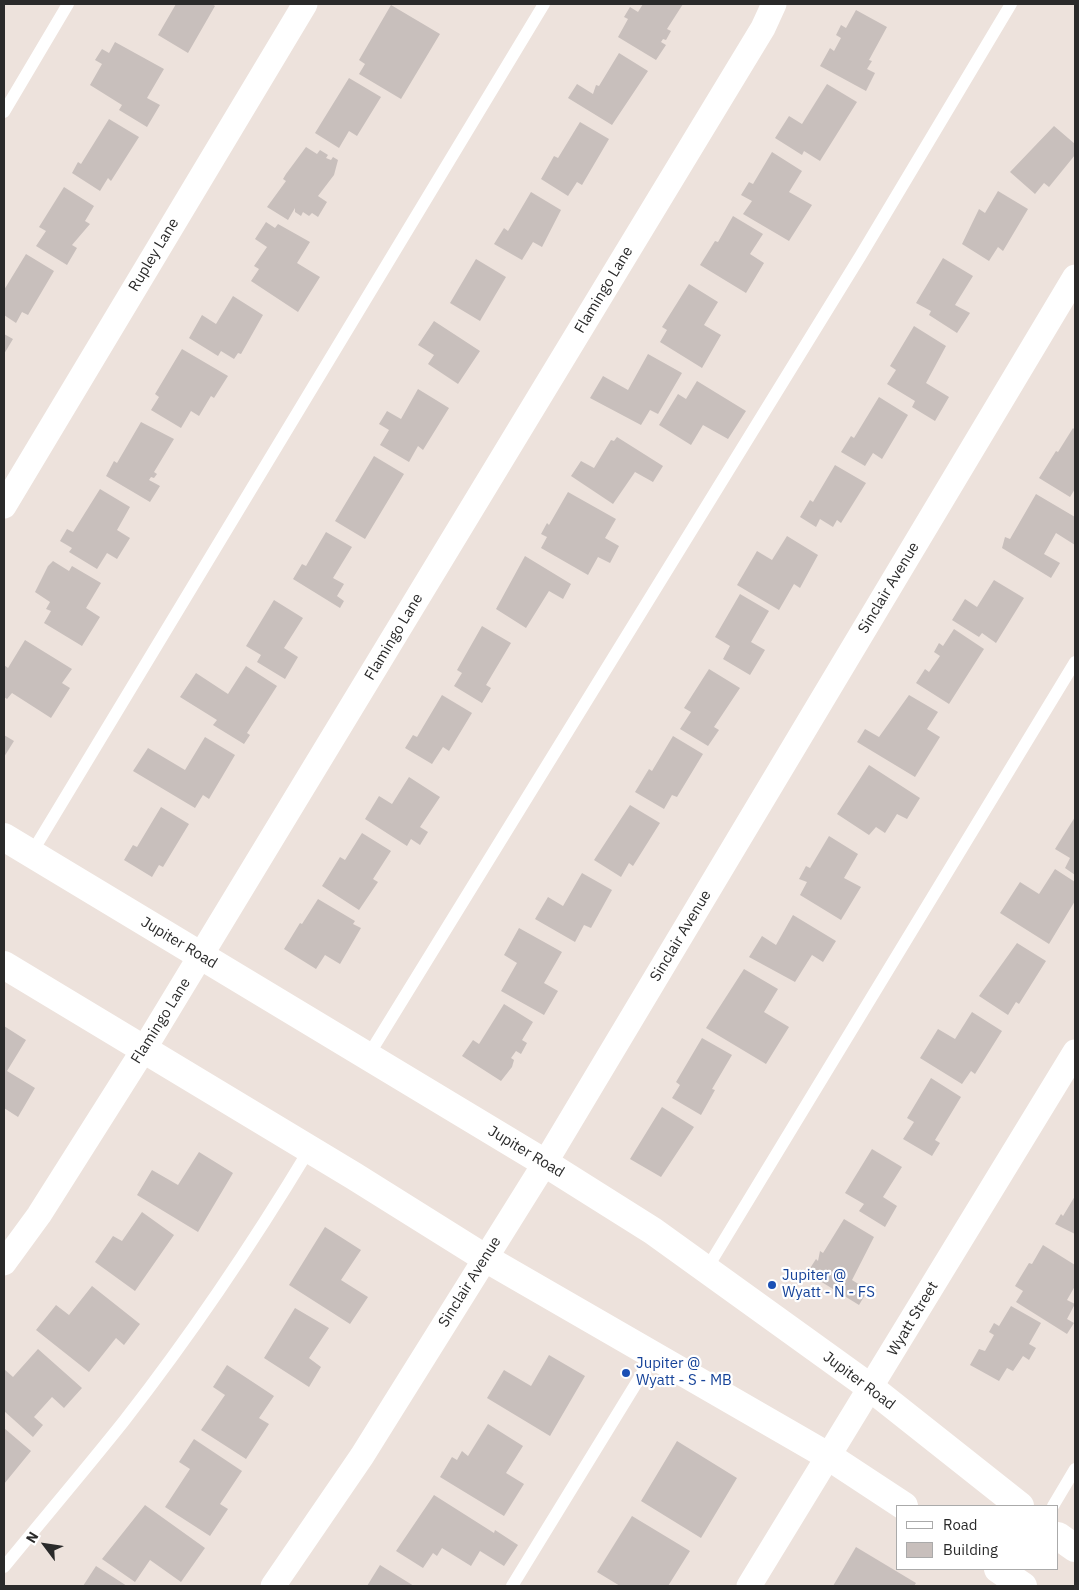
<!DOCTYPE html>
<html>
<head>
<meta charset="utf-8">
<style>
  body { margin:0 }
  #map { position:relative; width:1079px; height:1590px; overflow:hidden; background:#ede2dc; font-family:"IBM Plex Sans",sans-serif }
  canvas { display:block }
  .frame { position:absolute; inset:0; border:5px solid #2a2a2a; pointer-events:none }
  .legend { position:absolute; left:896px; top:1505px; width:162px; height:65px; box-sizing:border-box; background:#fff; border:1px solid #aaa; margin:0; padding:6px 9px; list-style:none; font-size:15px; color:#2a2a2a }
  .legend li { display:flex; align-items:center; gap:10px; height:25px }
  .legend b { width:25px; border:1px solid #aaa }
  .north { position:absolute; left:20px; top:1520px; width:50px; height:50px; -webkit-text-stroke:4px #fff; paint-order:stroke; rotate:301deg; font-size:14px; font-weight:700; line-height:20px; text-align:center; color:#2a2a2a }
  .north::after { content:''; display:block; margin:auto; width:18px; height:22px; background:#2a2a2a; clip-path:polygon(50% 0,100% 100%,50% 72%,0 100%) }
</style>
</head>
<body>
<div id="map">
<canvas width="1079" height="1590"></canvas>
<div class="frame"></div>
<ul class="legend">
<li><b style="height:6px;background:#fff"></b>Road</li>
<li><b style="height:14px;background:#c8bfbc"></b>Building</li>
</ul>
<div class="north">N</div>
</div>
<script>
const context = document.querySelector('canvas').getContext('2d');
context.lineJoin = 'round';
function paint(path, color) { context.fillStyle = color; context.fill(path, 'evenodd'); }
function strokePath(path, color, width, dash) { context.strokeStyle = color; context.lineWidth = width; context.lineCap = dash ? 'butt' : 'round'; context.setLineDash(dash || []); context.stroke(path); }
function write(font, color, halo, rows, align = 'center') {
  context.font = font + ' "IBM Plex Sans",sans-serif'; context.lineWidth = 4.5; context.setLineDash([]); context.textBaseline = 'middle'; context.strokeStyle = halo; context.fillStyle = color; for (const [text, x, y, turn = 0] of rows) {
    context.save(); context.translate(x, y); context.rotate((+turn || 0) * Math.PI / 180); context.textAlign = isNaN(turn) ? turn : align; if (halo) context.strokeText(text, 0, 0); context.fillText(text, 0, 0); context.restore();
  }
}
const building = new Path2D(`
  M176,4H212L215,6L188,53L158,35Z
  M643,4H683L667,29L671,31L666,40L663,39L661,42L666,45L656,60L618,37L628,19L624,17L630,7L638,12Z
  M391,5L440,34L401,99L359,74L365,64L359,60Z
  M856,10L887,27L869,60L872,61L867,69L875,73L866,91L820,66L830,48L834,51L841,38L836,35L841,25L846,28Z
  M115,42L164,69L147,98L160,105L147,127L119,110L122,105L90,85L102,64L95,60L102,49L109,53Z
  M619,53L648,71L612,125L568,98L577,84L593,94L596,85L599,86Z
  M349,78L381,97L357,136L349,131L339,148L315,133Z
  M827,84L857,102L820,161L804,151L802,155L775,138L789,116L802,124Z
  M109,119L139,137L111,181L108,178L100,191L72,173L78,162L81,164Z
  M580,122L609,139L582,185L577,182L568,196L541,179L554,156L558,158Z
  M1054,126L1075,144V155L1049,187L1044,183L1035,194L1010,172Z
  M306,147L317,154L320,150L328,155L326,158L331,160L333,157L338,160L334,175L318,196L327,202L318,217L312,213L309,216L303,212L301,216L295,212V208L288,220L267,207L286,181L283,179L286,174Z
  M772,152L802,171L789,192L812,205L789,241L743,214L752,201L741,195L749,182L753,184Z
  M64,187L94,206L85,221L90,224L72,245L77,248L67,265L36,246L46,231L39,227Z
  M998,191L1028,209L1003,251L998,247L989,261L962,244L979,209L985,213Z
  M531,192L561,210L542,247L533,242L522,260L494,244L504,228L508,231Z
  M733,216L763,234L750,254L764,263L746,293L700,265L715,241L718,242Z
  M266,222L275,228L278,224L310,242L297,263L320,277L298,312L251,281L259,269L254,266L267,247L255,239Z
  M26,254L54,271L28,315L22,312L16,323L4,315V290Z
  M943,258L973,276L955,305L970,313L957,333L929,315L931,311L916,303Z
  M476,259L506,277L480,321L450,303Z
  M689,284L718,302L704,325L721,335L702,368L660,342L667,330L662,327Z
  M233,296L263,315L241,354L238,353L234,359L221,351L218,356L189,338L202,315L216,324Z
  M434,321L480,351L458,384L428,364L434,355L418,345Z
  M914,326L946,346L926,383L949,397L935,421L912,407L915,401L887,384L896,370L890,366Z
  M4,334L13,339L4,354Z
  M182,349L228,376L214,398L211,396L199,416L191,411L181,428L151,410L159,397L155,394Z
  M648,354L682,373L658,414L650,410L641,425L590,398L603,376L628,390Z
  M697,381L746,411L728,439L703,425L691,445L659,425L678,394L686,399Z
  M418,389L449,408L423,450L418,446L409,462L380,445L389,430L379,424L387,411L401,419Z
  M879,397L908,415L882,459L873,453L865,466L841,452L851,436L854,438Z
  M141,422L174,439L154,472L157,474L154,478L151,477L149,480L160,486L150,502L106,476L114,461L117,463Z
  M1073,428L1075,430V489L1070,497L1039,478L1056,451L1058,452Z
  M617,437L663,466L653,482L635,472L613,504L571,476L581,461L594,468L611,440L614,441Z
  M374,456L404,474L365,539L335,521Z
  M835,465L866,483L841,523L837,520L833,527L820,519L816,527L800,517L810,500L813,502Z
  M100,489L130,507L117,530L130,538L117,559L107,553L97,569L69,552L72,548L60,541L67,529L73,532Z
  M568,492L616,519L605,538L619,546L610,563L598,557L588,575L541,548L547,537L541,534L547,523L549,525Z
  M1036,494L1075,517V545L1056,533L1044,554L1060,563L1051,578L1002,548L1005,537L1010,539Z
  M326,532L352,547L333,578L344,584L337,596L344,601L340,608L293,579L302,564L306,566Z
  M787,536L818,555L800,588L794,584L779,610L737,585L757,551L772,560Z
  M525,556L571,584L563,599L549,591L526,628L496,609Z
  M53,561L69,571L72,566L101,583L86,608L100,617L82,646L44,623L51,611L46,609L50,602L35,592L48,566Z
  M994,580L1024,598L996,643L982,633L979,637L952,620L965,599L977,607Z
  M740,594L769,611L751,642L765,650L750,675L723,659L730,646L715,637Z
  M274,600L303,618L284,648L298,657L285,679L257,662L261,655L246,646Z
  M482,626L511,643L486,685L491,688L482,703L454,686L462,673L457,670Z
  M954,629L984,649L949,704L916,683L925,669L929,672L940,656L934,652L939,643L943,646Z
  M25,640L72,669L62,683L70,688L51,718L12,693L7,699L4,697V665L8,668Z
  M246,666L277,686L247,733L250,735L244,744L213,725L217,720L180,697L196,673L228,694Z
  M709,669L740,688L714,727L719,730L708,746L680,729L691,712L684,708Z
  M442,695L472,713L449,751L443,747L432,764L405,748L413,735L417,737Z
  M909,695L938,712L927,729L940,737L915,777L857,742L865,729L879,737Z
  M4,735L14,741L4,757Z
  M673,736L703,754L677,797L672,795L664,809L635,792L649,769L652,771Z
  M205,737L235,755L209,799L203,795L195,808L133,771L148,748L185,770Z
  M869,765L920,798L907,819L897,814L885,833L876,827L869,835L837,814Z
  M409,777L440,797L420,827L428,832L420,845L411,839L407,846L365,819L379,796L392,804Z
  M630,805L660,823L633,866L629,863L621,877L594,860Z
  M161,807L189,824L163,867L159,865L152,877L124,860L133,845L137,847Z
  M1075,817V875L1065,868L1070,858L1055,849Z
  M362,833L391,851L373,879L378,882L359,910L322,886L340,857L345,860Z
  M829,836L858,854L844,878L861,887L841,920L800,895L807,882L799,879L806,866L810,868Z
  M1055,869L1075,882V901L1049,944L1000,913L1020,882L1039,894Z
  M582,873L612,890L591,928L584,925L575,942L535,919L548,897L563,906Z
  M318,899L355,921L353,924L361,928L340,964L325,955L316,969L284,949L300,923L302,924Z
  M793,915L836,941L823,962L812,955L795,982L749,957L762,936L776,945Z
  M519,928L562,952L544,983L558,991L544,1015L501,991L517,963L504,955Z
  M1017,943L1046,961L1019,1004L1016,1002L1008,1015L979,996Z
  M744,969L778,989L764,1012L789,1027L766,1064L706,1028Z
  M504,1004L533,1022L522,1040L527,1043L521,1054L516,1051L511,1058L514,1060L512,1067L501,1081L462,1056L473,1040L479,1044Z
  M972,1012L1002,1031L975,1074L971,1071L962,1084L920,1058L938,1029L955,1039Z
  M4,1026L26,1040L7,1071L35,1088L18,1117L4,1108Z
  M702,1038L732,1055L712,1089L715,1090L701,1115L672,1098L680,1085L676,1082Z
  M931,1078L961,1097L935,1140L940,1143L932,1156L903,1139L914,1122L907,1118Z
  M662,1107L694,1127L661,1177L630,1159Z
  M872,1149L902,1167L883,1197L897,1206L885,1227L859,1211L864,1204L845,1193Z
  M199,1152L233,1173L198,1232L137,1195L152,1170L178,1185Z
  M1075,1196V1234L1055,1224L1061,1214L1063,1216Z
  M142,1212L174,1235L135,1291L95,1262L113,1236L122,1241Z
  M844,1219L874,1237L852,1280L868,1290L859,1305L807,1273L816,1259L818,1261L820,1251L823,1253Z
  M325,1227L361,1250L341,1280L368,1297L350,1324L289,1285Z
  M1043,1245L1075,1265V1286L1067,1300L1075,1304L1067,1319L1074,1323L1067,1334L1016,1302L1023,1291L1015,1286L1029,1263L1032,1264Z
  M92,1286L140,1324L124,1345L116,1338L89,1372L36,1330L56,1305L69,1315Z
  M1011,1306L1041,1323L1029,1344L1036,1348L1029,1360L1023,1356L1013,1371L1007,1368L999,1381L970,1365L979,1349L985,1351L994,1335L989,1332L994,1323L999,1326Z
  M295,1308L329,1328L309,1358L321,1367L309,1387L264,1358Z
  M38,1349L82,1388L64,1408L52,1397L34,1417L43,1425L33,1437L4,1411V1369L13,1377Z
  M549,1355L585,1376L550,1436L487,1398L504,1370L531,1386Z
  M227,1365L274,1396L259,1418L269,1424L246,1459L201,1430L225,1395L213,1387Z
  M488,1424L523,1446L506,1473L524,1484L504,1516L440,1477L452,1457L457,1460L462,1451L468,1456Z
  M4,1428L31,1451L4,1484Z
  M194,1439L242,1471L220,1504L228,1509L210,1536L165,1507L190,1469L179,1462Z
  M677,1441L737,1478L701,1538L641,1501Z
  M434,1495L494,1533L495,1530L518,1545L504,1566L480,1551L471,1566L442,1548L437,1556L433,1553L423,1568L396,1551Z
  M145,1505L205,1548L181,1582L150,1560L135,1582L102,1559Z
  M632,1516L690,1551L668,1586H620L597,1572Z
  M856,1547L916,1583L914,1586H833Z
  M380,1565L414,1586H367Z
  M96,1566L127,1586H83Z`);
const service = new Path2D(`
  M4,112L68,4
  M31,854L544,4
  M368,1056L861,255L1011,4
  M706,1270L1075,662
  M1053,1506L1075,1469
  M4,1567C44,1518 85,1470 124,1421C191,1335 253,1243 309,1150
  M512,1586L653,1356`);
const minor = new Path2D(`
  M4,506L305,4
  M4,1263L39,1215L144,1049L763,28L774,4
  M273,1586L362,1456L545,1163L1075,277
  M749,1586L1075,1052`);
const secondary = new Path2D(`
  M4,837L545,1163L653,1231L871,1388L1020,1506
  M4,965L354,1176L485,1258L828,1456L904,1506
  M1058,1536L1075,1548
  M998,1569L1023,1586`);
const markers = [
  [772,1285,5,"#1a4fb4"],
  [626,1373,5,"#1a4fb4"]
];
const streetNames = [
  ["Rupley Lane",154,255,-59],
  ["Flamingo Lane",604,290,-59],
  ["Sinclair Avenue",889,588,-59],
  ["Flamingo Lane",394,637,-59],
  ["Sinclair Avenue",681,936,-59],
  ["Jupiter Road",179,943,31],
  ["Flamingo Lane",161,1021,-58],
  ["Jupiter Road",526,1152,31],
  ["Sinclair Avenue",470,1282,-58],
  ["Wyatt Street",913,1319,-59],
  ["Jupiter Road",859,1381,37]
];
const transitNames = [
  ["Jupiter @",782,1276],
  ["Wyatt - N - FS",782,1293],
  ["Jupiter @",636,1364],
  ["Wyatt - S - MB",636,1381]
];
paint(building, '#c8bfbc');
strokePath(service, '#fff', 12);
strokePath(minor, '#fff', 25);
strokePath(secondary, '#fff', 28);
for (const [x, y, r, color] of markers) { const dot = new Path2D(); dot.arc(x, y, r, 0, 2 * Math.PI); context.fillStyle = color; context.fill(dot); strokePath(dot, '#fff', 2); }
write('15px', '#2a2a2a', '#fff', streetNames);
write('15px', '#164399', '#fff', transitNames, 'left');
</script>
</body>
</html>
